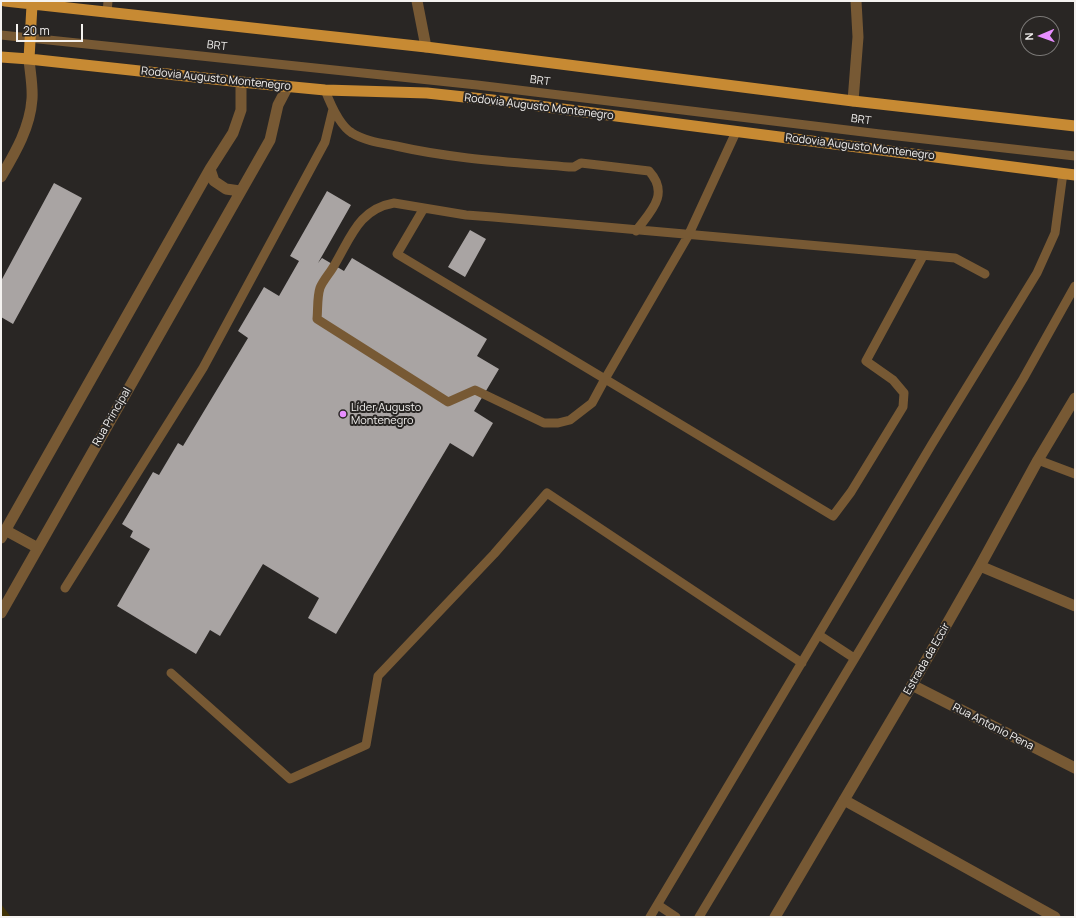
<!DOCTYPE html>
<html>
<head>
<meta charset="utf-8">
<style>
  body { margin:0 }
  #map { position:relative; width:1076px; height:918px; overflow:hidden; background:#292624; font-family:Manrope,sans-serif }
  canvas { display:block }
  .frame { position:absolute; inset:0; border:2px solid #f4f2f0; pointer-events:none }
  .north { position:absolute; left:1020px; top:16px; width:40px; height:40px; box-sizing:border-box; background:#292624; border:1px solid #7a7876; border-radius:50%; rotate:268deg; font-size:11px; font-weight:700; line-height:16px; text-align:center; color:#f4f2f0 }
  .north::after { content:''; display:block; margin:auto; width:14px; height:18px; background:#e88eff; clip-path:polygon(50% 0,100% 100%,50% 72%,0 100%) }
  .scale { position:absolute; left:16px; top:24px; width:67px; height:18px; box-sizing:border-box; border:2px solid #f4f2f0; border-top:0; padding-left:5px; font-size:12px; line-height:14px; white-space:nowrap; color:#f4f2f0; -webkit-text-stroke:3px #292624; paint-order:stroke }
</style>
</head>
<body>
<div id="map">
<canvas width="1076" height="918"></canvas>
<div class="frame"></div>
<div class="north">N</div>
<div class="scale">20 m</div>
</div>
<script>
const context = document.querySelector('canvas').getContext('2d');
context.lineJoin = 'round';
function paint(path, color) { context.fillStyle = color; context.fill(path, 'evenodd'); }
function strokePath(path, color, width, dash) { context.strokeStyle = color; context.lineWidth = width; context.lineCap = dash ? 'butt' : 'round'; context.setLineDash(dash || []); context.stroke(path); }
function write(font, color, halo, rows, align = 'center') {
  context.font = font + ' Manrope,sans-serif'; context.lineWidth = 4; context.setLineDash([]); context.textBaseline = 'middle'; context.strokeStyle = halo; context.fillStyle = color; for (const [text, x, y, turn = 0] of rows) {
    context.save(); context.translate(x, y); context.rotate((+turn || 0) * Math.PI / 180); context.textAlign = isNaN(turn) ? turn : align; if (halo) context.strokeText(text, 0, 0); context.fillText(text, 0, 0); context.restore();
  }
}
const green = new Path2D(`
  M1,904L11,917H1Z`);
const building = new Path2D(`
  M54,183L82,198L13,324L1,317V281Z
  M327,191L351,205L318,263L322,258L344,271L352,258L487,339L477,356L499,369L474,411L493,423L473,457L450,443L336,634L308,618L319,598L263,564L220,636L210,630L196,654L117,606L150,549L130,537L133,531L122,524L153,472L159,475L178,443L183,446L248,338L238,331L264,287L279,296L299,261L290,256Z
  M470,230L486,239L465,277L448,267Z`);
const service = new Path2D(`
  M107,13L108,1
  M1,35L477,85L880,134L1075,156
  M325,90C330,103 340,126 352,133C365,141 381,143 396,146C453,159 511,162 569,167H574L581,163L649,171C670,194 651,211 636,231
  M736,132L688,236L605,379L592,403L570,420L558,423H544L475,390L448,402L317,319C318,309 317,297 320,288C323,280 331,272 335,264C351,237 359,209 394,203L466,215L493,217L955,258L985,274
  M424,208L397,254L833,516L851,492L903,407L904,393L893,380L866,361L923,256
  M1038,460L1075,474
  M65,588L203,368L325,142L333,109
  M819,635L854,658
  M171,673L290,779L366,745L378,676L494,554L547,493L802,663
  M658,905L676,917
  M650,917L932,444L1037,273L1055,233L1063,173
  M699,917L1023,379L1075,286`);
const minor = new Path2D(`
  M417,1L426,47
  M853,101L858,37L856,1
  M210,169L214,181L226,189L240,191
  M1,177C15,153 30,128 32,99C33,86 30,72 29,59
  M5,530L38,548
  M1,538L210,169L233,133L241,110V82
  M980,566L1075,606
  M1,613L270,140L278,105L288,86
  M912,685L1075,768
  M844,800L1055,917
  M775,917L912,685L980,566L1038,460L1075,398`);
const primary = new Path2D(`
  M5,1L426,47L853,101L1075,126
  M1,57L29,59L241,82L325,90L427,93L492,100L1075,175
  M29,59L32,5`);
const markers = [
  [343,414,4,"#e88eff"]
];
const streetNames = [
  ["BRT",217,46,6],
  ["Rodovia Augusto Montenegro",216,79,6],
  ["BRT",540,81,7],
  ["Rodovia Augusto Montenegro",539,107,7],
  ["BRT",861,120,7],
  ["Rodovia Augusto Montenegro",860,147,7],
  ["Rua Principal",112,417,-60],
  ["Estrada da Eccir",927,659,-60],
  ["Rua Antonio Pena",993,727,27]
];
const poiNames = [
  ["Líder Augusto",351,408],
  ["Montenegro",351,421]
];
paint(green, '#403205');
paint(building, '#a9a4a3');
strokePath(service, '#775934', 9);
strokePath(minor, '#775934', 11);
strokePath(primary, '#c78a33', 11);
for (const [x, y, r, color] of markers) { const dot = new Path2D(); dot.arc(x, y, r, 0, 2 * Math.PI); context.fillStyle = color; context.fill(dot); strokePath(dot, '#292624', 1.5); }
write('11px', '#f4f2f0', '#292624', streetNames);
write('11px', '#f4f2f0', '#292624', poiNames, 'left');
</script>
</body>
</html>
